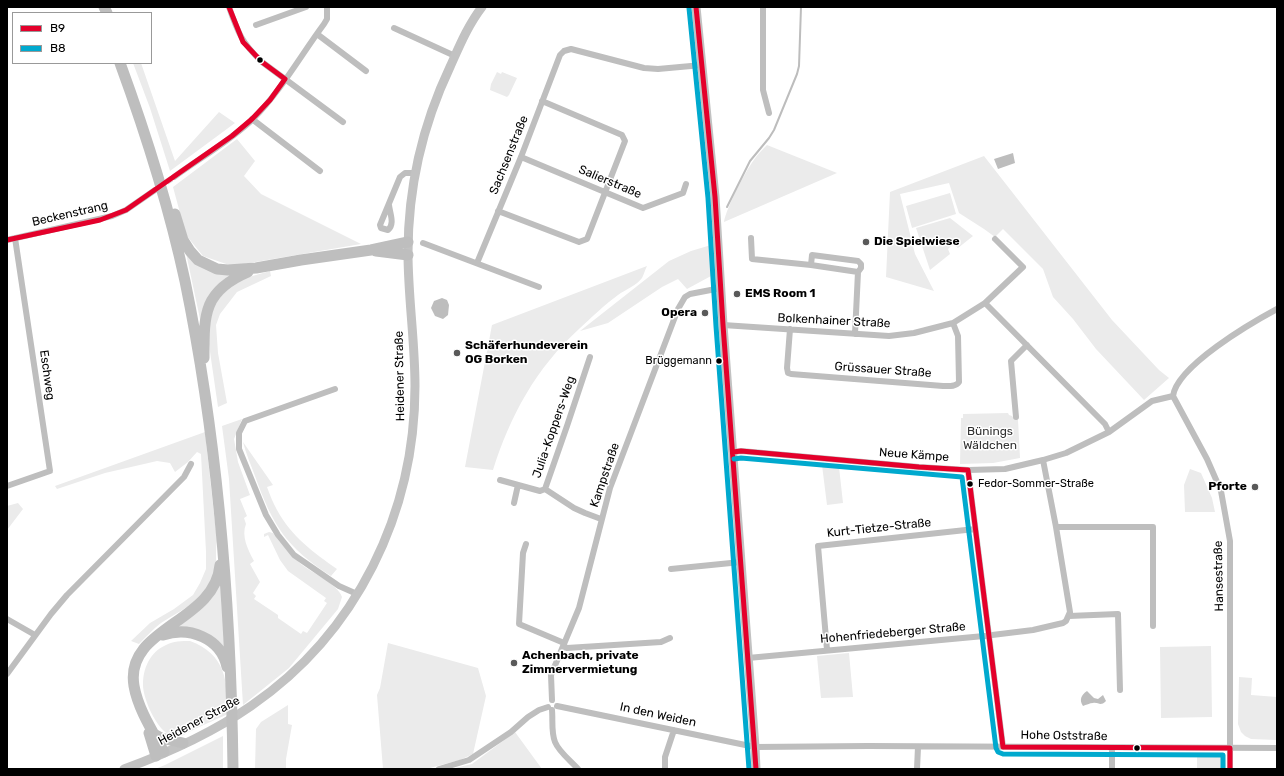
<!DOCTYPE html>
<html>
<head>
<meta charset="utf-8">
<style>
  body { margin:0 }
  #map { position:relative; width:1284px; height:776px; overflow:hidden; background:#fff; font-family:Rubik,sans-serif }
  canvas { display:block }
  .frame { position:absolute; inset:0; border:8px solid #000; pointer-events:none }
  .legend { position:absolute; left:12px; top:12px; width:140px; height:52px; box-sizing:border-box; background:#fff; border:1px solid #999; margin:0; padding:5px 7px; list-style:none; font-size:12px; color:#000 }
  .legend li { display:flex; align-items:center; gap:8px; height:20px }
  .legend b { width:20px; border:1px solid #999 }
</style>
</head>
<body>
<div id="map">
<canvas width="1284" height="776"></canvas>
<div class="frame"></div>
<ul class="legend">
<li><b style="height:5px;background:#e4002b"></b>B9</li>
<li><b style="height:5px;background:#00a9ce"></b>B8</li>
</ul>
</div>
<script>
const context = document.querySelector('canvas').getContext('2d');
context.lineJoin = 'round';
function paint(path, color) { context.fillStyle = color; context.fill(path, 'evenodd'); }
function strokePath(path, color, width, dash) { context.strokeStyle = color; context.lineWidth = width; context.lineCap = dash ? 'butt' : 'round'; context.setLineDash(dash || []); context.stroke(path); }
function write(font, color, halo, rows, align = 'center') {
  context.font = font + ' Rubik,sans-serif'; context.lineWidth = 3; context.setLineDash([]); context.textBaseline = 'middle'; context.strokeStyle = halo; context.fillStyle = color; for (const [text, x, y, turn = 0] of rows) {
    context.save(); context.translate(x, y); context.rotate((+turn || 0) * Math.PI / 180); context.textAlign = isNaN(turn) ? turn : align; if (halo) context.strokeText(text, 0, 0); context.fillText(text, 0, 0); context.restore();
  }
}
const green = new Path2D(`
  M133,63H141L175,161L219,112L235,123L170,171L150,108Z
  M497,72L501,74L502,72L517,78L509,95L507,97L490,90L491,84Z
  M237,139L255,161L244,176L261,194L361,244L232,266L203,256L186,235L173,187Z
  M767,145L837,173L724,222C726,208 747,168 756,157C759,153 763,149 767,145Z
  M984,156L1112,320L1159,370L1169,378L1144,400L1096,349L1073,319L1053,297L1043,269L1003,229L995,237L984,229L959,213L949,183L900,194L915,254L934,291L886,277L890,192Z
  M950,193L956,214L912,228L906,206Z
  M950,218L973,236L958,248L954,245L951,246L948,249L950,254L930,270L916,228Z
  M711,245L713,273L711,276L687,289L678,279L662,287L608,323L580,331L669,261L691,251Z
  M186,253L232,274L202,319H200Z
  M647,266C645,270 644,274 642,278C637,285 625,290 618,295C604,305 591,318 579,329C536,368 510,416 493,470L465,467L492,325Z
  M270,271L271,276L237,292L220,314L216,325L218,353L227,403L218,407L207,331L213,305L235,281Z
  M1008,413L1009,415L1012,416L1015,420H1018L1020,458L993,463L960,464L961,418H963V414Z
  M242,419L234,439L238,462L250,495L240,499L247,516L244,518L246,524C241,536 248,550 254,561L250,564L260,582L253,593L256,596L254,599L278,615V618L301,634L303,631L307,633L327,603L324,601L326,598L288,571L280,560L268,535L264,537V534L269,532L273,533C281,544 290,555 301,564C312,573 338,584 342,597L338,609L289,668L243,705L229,479L222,426Z
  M205,432L217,541C215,551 217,561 215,571C209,599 182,609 161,623C153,629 146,637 139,644L131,641L150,623L174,609L193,595L200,583L206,569V552L201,454L197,452L188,462L175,472L170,463L157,461L105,473L57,489L55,486Z
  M243,442L273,485L267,487C270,495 273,503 277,510C291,536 314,553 337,569L331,576C286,547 273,526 255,476C251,465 246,454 243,442Z
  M822,465L839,467L843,503L827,505Z
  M1190,469L1201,473L1212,498L1215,512H1185L1184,485Z
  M18,503L23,509L7,530V506Z
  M220,583L227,650L170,629C193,615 208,608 220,583Z
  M190,641C225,654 229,681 226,715C214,720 201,726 189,732C186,733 182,737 178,737C160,739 143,700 143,685C143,668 150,652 166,645C173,641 182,641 190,641Z
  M388,643L478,668L486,696L473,754L460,760L426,769H383L377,695L380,688Z
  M1211,646L1212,717L1161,718L1160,647Z
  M849,653L853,697L821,698L817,656Z
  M1239,677L1252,678L1251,695L1277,697V740L1251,739L1245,736L1241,732L1238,724Z
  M288,705V724L292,725L286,759V769H255L256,729L261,722Z
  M515,732L542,769H451L472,764Z
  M223,736V769H155L165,765Z
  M1197,754H1225L1226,769H1197Z`);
const water = new Path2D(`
  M1013,153L1015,163L998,169L994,159Z
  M442,298L447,300L449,305L448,315L443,319L435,316L431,308L434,301Z
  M1087,691L1094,698L1098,699L1103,695L1106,701C1100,707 1099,702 1093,703C1090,703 1086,705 1083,706C1079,700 1081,695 1087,691Z`);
const stream = new Path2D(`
  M727,207L750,161L769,138L774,130L797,74L799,66L801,7`);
const streetTunnel = new Path2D(`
  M159,187L174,177`);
const street = new Path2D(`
  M229,7C238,33 242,43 262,62L343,122
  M763,7V90L769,113
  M256,25L306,7
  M394,28L455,56
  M317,34L366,71
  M252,119L320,171
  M521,157L643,208L683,193L686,184
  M174,177C200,158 230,141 253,119C281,91 301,55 324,24L327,19V7
  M389,205C390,214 395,224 388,230L381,228L380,225L400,177L405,173H415
  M498,211L579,242L587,239L625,141L622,135L542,101
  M751,238L752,259L811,265
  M7,240L112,216L126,210L155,190
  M423,243L539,287
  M477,263L521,157L560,55L564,51L571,49L644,68L658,69L702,65
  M985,303L1023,267L995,239
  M723,325L889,336L914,333L953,323L985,303L1105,424L1109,432
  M790,329L787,368L788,373L791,374L943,386C948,386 956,387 959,382L958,336L953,323
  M855,334L858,272L861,268V264L858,261L812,255L811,265L858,272
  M590,357L567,426L545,489L574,508L585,513L601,519
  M335,389L245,421L239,433V449L266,515L278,535L294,555L339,586L357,594
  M1173,396L1207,459L1221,491L1230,541V769
  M1173,396C1177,366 1251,323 1277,309
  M1016,417L1011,361L1027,345
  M733,452L741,451L919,467L968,470L1005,469L1043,460L1066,453L1109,432L1152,401L1173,396
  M968,470L1003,747
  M500,480L540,491L545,489
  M7,486L50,471L15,238
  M514,503L518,485
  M1056,527H1153V626
  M526,544L523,553L519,624L564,643
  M671,569L741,562
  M1069,616L1118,614L1120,690
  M7,619L35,635
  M563,646L567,648L661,642L670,638
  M827,650L818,546L975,529
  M748,658L984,636L1033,630L1063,623L1066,621L1070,612L1056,527L1043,460
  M7,674L51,614L67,595L184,477L191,464
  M552,700L551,675L579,608L610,488L678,309L685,297L690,294L721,288
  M557,706L755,747L868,746L1277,748
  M552,710C553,720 551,732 555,742C559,752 571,761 578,769
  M439,769L469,760L511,732L528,717L539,710L548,707
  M665,769V757L674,730
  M917,769L918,747
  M1112,769V748`);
const secondary = new Path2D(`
  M696,7L715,197L723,325L755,747L756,769
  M124,769C168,753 212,733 251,706C357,633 415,513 415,386C415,341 408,297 408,253C408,188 422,126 450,67C459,47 468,25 482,7`);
const highway = new Path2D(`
  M104,7L107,13
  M120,63C146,134 169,207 185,281C218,441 231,605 233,769
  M175,214L183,240L190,251L198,260L217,269L228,270L256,268L301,260L371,250L408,242
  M376,251L408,255
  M204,358C204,315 203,291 248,272
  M163,635C189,626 221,638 227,667
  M149,733L156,756
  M154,734L161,738L183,743
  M164,752C153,732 138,709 134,686C124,627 215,623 220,565`);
const bus1 = new Path2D(`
  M229,7L243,42L262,62L285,79
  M696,7L715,197L723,325L756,769
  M7,240L100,220L126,210L232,136L252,119L270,100L285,79
  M733,452L741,451L919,467L968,470L1003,747L1230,748V769`);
const bus2 = new Path2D(`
  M689,8L708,198L716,326L749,769
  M734,459L741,458L962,477L996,748L998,752L1003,754L1223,755V769`);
const markers = [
  [260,60,3.5,"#000"],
  [866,242,4,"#595959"],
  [737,294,4,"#595959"],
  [705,313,4,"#595959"],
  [457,353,4,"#595959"],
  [719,361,3.5,"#000"],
  [970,484,3.5,"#000"],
  [1255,487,4,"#595959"],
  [514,663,4,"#595959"],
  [1137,748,3.5,"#000"]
];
const busNames = [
  ["Brüggemann",712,361],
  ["Fedor-Sommer-Straße",978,484,"left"]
];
const streetNames = [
  ["Sachsenstraße",509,155,-68],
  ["Salierstraße",610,182,23],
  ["Beckenstrang",70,214,-13],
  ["Bolkenhainer Straße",834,321,3],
  ["Grüssauer Straße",883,370,4],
  ["Eschweg",47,375,82],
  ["Heidener Straße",400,376,-91],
  ["Julia-Koppers-Weg",554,427,-71],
  ["Neue Kämpe",914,455,4],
  ["Kampstraße",605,475,-71],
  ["Kurt-Tietze-Straße",879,528,-6],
  ["Hansestraße",1219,576,-91],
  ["Hohenfriedeberger Straße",893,633,-5],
  ["In den Weiden",658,715,12],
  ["Heidener Straße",199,721,-28],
  ["Hohe Oststraße",1064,736,1]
];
const poiNames = [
  ["Die Spielwiese",874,242],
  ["EMS Room 1",745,294],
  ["Opera",697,313,"right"],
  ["Schäferhundeverein",465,346],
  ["OG Borken",465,360],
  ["Pforte",1247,487,"right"],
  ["Achenbach, private",522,656],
  ["Zimmervermietung",522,670]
];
const parkNames = [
  ["Bünings",990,432],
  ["Wäldchen",990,446]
];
paint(green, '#ebebeb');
paint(water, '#bdbdbd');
strokePath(stream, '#bdbdbd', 2);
strokePath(streetTunnel, '#d9d9d9', 6, [6, 3]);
strokePath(street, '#bebebe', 6);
strokePath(secondary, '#c2c2c2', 9);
strokePath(highway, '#bebebe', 11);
strokePath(bus1, '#e4002b', 5);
strokePath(bus2, '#00a9ce', 5);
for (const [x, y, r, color] of markers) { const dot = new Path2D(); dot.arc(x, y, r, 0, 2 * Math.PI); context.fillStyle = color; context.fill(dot); strokePath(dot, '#fff', 1.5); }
write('11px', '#000', '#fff', busNames, 'right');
write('12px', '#000', '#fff', streetNames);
write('bold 12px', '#000', '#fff', poiNames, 'left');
write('12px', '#313131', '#fff', parkNames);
</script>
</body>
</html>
